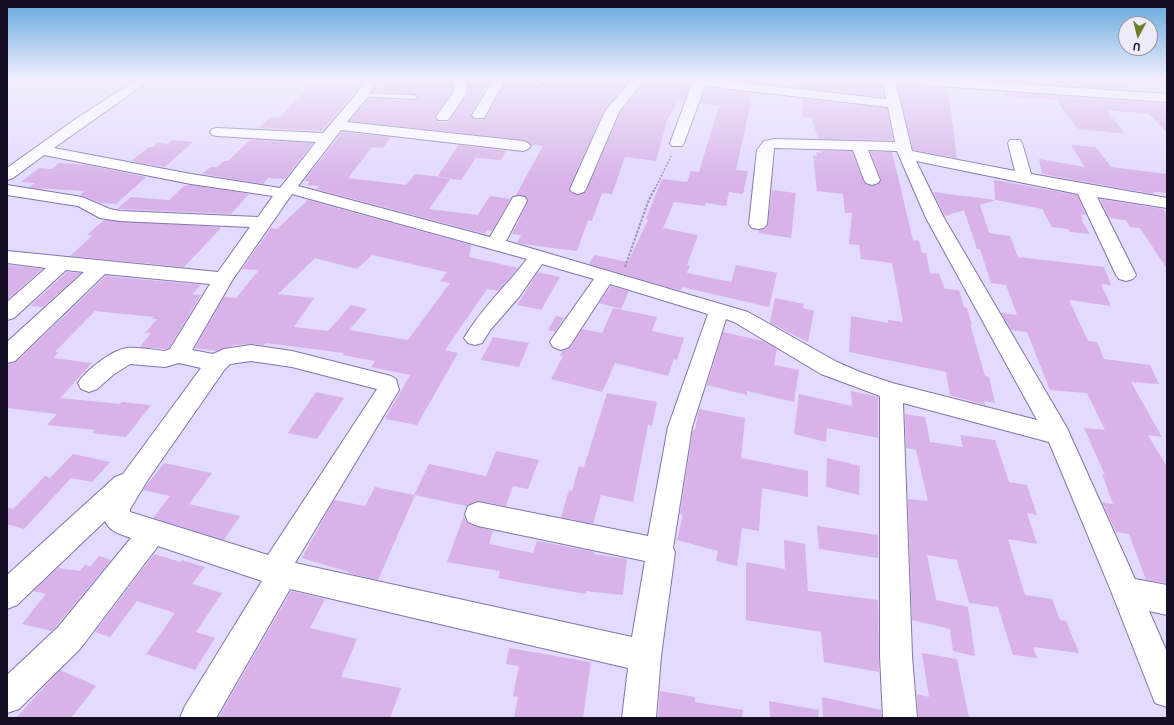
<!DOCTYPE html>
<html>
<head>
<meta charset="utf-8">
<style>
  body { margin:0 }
  #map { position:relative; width:1174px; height:725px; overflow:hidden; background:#e2daff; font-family:Ubuntu,sans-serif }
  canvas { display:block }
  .frame { position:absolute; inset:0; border:8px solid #150e23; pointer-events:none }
  .north { position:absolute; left:1118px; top:16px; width:40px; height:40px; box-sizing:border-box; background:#eeebf8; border:1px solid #9793a3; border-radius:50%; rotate:187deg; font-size:11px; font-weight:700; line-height:16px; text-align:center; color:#150e23 }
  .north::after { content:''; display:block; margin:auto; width:14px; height:18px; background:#737d29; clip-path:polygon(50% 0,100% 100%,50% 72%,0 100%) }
</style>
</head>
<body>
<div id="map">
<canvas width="1174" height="725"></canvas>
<div class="frame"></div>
<div class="north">U</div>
</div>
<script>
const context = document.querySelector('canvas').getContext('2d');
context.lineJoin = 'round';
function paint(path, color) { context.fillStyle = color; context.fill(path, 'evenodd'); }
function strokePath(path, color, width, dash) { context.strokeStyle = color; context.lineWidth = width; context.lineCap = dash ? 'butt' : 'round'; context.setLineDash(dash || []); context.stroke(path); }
const building = new Path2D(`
  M473,80H491L471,114L474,120L485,119L506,80H536L534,85L538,88L545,80H629L604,110L569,188L571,193L578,195L584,193L587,190L620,113L645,81L665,84V80H684L685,83L690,85L684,101H678L667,121L656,161L625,157L612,194L602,193L592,221L588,220L577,251L522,244L517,243L521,235L512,234L528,202L525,196L516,195L543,146L532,145L523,140L350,121L369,98L414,100L418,97L414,94L372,92L375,87L384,88L387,84L452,83V92L434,117L438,122H448L468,94V82H471Z
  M801,80H882L884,97L802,88Z
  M896,80H904L906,84L911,86L946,88L949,96L957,158L913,150Z
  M998,80H1107L1126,82L1130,88L1152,91Z
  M311,85L358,88L322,131L259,128L271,117L279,118Z
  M706,88L753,93L736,170L748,171L743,194L729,192L726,206L706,203L705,206L674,202L663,228L698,235L687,265L690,266L687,273L731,282L736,265L777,273L769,307L682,287L681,290L674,289L589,264L594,255L628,262L648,220L646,219L662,179L687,182L691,171L699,172L719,106L700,103Z
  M1004,92L1167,104V133L1149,114L1106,110L1125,134L1078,129L1056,100L1006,96Z
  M802,99L887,108L893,140L818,139L812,118L803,117Z
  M342,132L391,137L383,148L372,147L348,178L406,185L415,174L451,178L429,209L478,215L490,196L510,199L492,231L487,230L485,234L316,189L319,186L307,185L310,181H304Z
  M172,140L193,142L165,167L131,161L149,147H153L158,143L168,144Z
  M250,140L313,143L285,179L268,178L263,184L202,174L210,167H217L224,161H228Z
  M459,145L506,151L501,160L476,158L461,180L437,177Z
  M1071,145L1096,147L1111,167L1167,174V193L1153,192L1154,194L1042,174L1039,159L1085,167Z
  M821,151H852L863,181L866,184L872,186L878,184L881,179L870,152H892L913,240L919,241L922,253H926L930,273L939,274L945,289L959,290L964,307L967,308L972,325L970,324L985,376L989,377L995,403L984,401L985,405L950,395L946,372L849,352L851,316L888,323V320L903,322L892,263L861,259L859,245L849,244L852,213H845L843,194L817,191L813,155L817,156L816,152L822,153Z
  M58,163L88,165L146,177L116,204L101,203L80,195L85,191L34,188L29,187L35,183L21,182L39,168L52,169Z
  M994,180L1077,195L1086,215L1081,214L1083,219H1081L1090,234L1070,232L1068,229L1052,227L1042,209L996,200L980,205L989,233L1010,236L1018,257L1104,267L1111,285L1101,284L1111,306L1069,300L1088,341L1097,342L1104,359L1150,365L1159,384L1131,382L1162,437L1148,435L1167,467V583L1146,580L1129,534L1116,532L1102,502L1113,504L1102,474L1105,475L1084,428L1105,430L1087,393L1050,390L1027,332L1011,330L1001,313L1017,315L1006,285L991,283L980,249H977L964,210L945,216L933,192L995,200Z
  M190,185L249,194L231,214L117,209L131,197L169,200L184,186Z
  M772,190L796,193L791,238L759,233V230L765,229L768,224Z
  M1100,199L1163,209L1167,215V269L1140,228L1130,227L1126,220L1109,218Z
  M308,200L471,245L469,257L518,268L498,291L487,289L445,350L458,353L417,425L385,419L410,375L371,367L375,361L342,355L344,353L266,343L264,345L251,344L234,345L216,351L195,348L224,297L236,298L259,270L242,269L271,228L277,229ZM372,255L447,272L440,281L450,283L408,340L349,330L367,309L351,305L328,331L294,327L314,298L278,294L315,258L357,269Z
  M104,220L220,227V229L184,267L70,256L92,236L87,235Z
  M7,265L42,269L7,300Z
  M67,272L81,273L43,307L30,306Z
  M538,272L560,277L541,310L517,305Z
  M106,276L201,285L192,294L201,295L169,348L165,349L140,347L151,333H145L157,319H152L154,317L95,311L55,352H59L53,358L92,363L60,398L120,404L122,402L151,405L126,437L92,433L95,430L47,425L57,414L7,408V364L16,362Z
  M611,286L629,291L621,309L599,303Z
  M775,298L804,304L803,308L814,311L808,342L770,323Z
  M613,308L657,317L652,331L684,338L677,360L674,359L668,376L615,363L602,392L551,379L563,356H560L562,351L570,348L582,329L602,333Z
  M556,316L564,318L555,332L548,330Z
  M723,332L763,341L777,349L774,365L799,370L794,402L747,391V395L707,385Z
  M493,337L529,343L519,367L481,360Z
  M851,391L878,397V438L827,428L826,442L794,434L799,394L852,406Z
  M316,392L344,398L317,439L288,433Z
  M607,393L657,402L652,426L648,425L633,502L601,495L593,524L561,517L569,490L572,491L579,466L584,467Z
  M699,409L745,418L741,458L808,471V497L762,488L759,531L742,528L737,566L716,561L718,551L677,540L683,515L680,514L693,430H695Z
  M905,414L925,417L930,442L963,447L960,435L995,440L1009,482L1027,485L1037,515L1027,513L1037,544L1008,539L1025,595L1052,599L1060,620L1066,621L1079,653L1033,647L1037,658L1013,655L998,607L969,603L957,560L927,555L936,600L968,607L975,656L953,651L950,629L912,620L908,499L928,501L916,450L906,448Z
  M496,451L539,460L528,489L513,486L506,506L478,501L467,505L465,509L466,506L415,495L378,580L348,573L349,572L302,558L334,500L365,506L375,487L414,495L429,464L486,476Z
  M73,454L110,462L92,482L71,478L24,529L7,524V507L13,509L45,476L50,478Z
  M827,458L860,466L859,495L826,487Z
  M164,463L212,473L189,504L240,516L224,540L153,518L170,496L143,490Z
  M464,515L467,523L493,531L489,544L533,553L537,541L594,552V554L627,559L623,595L586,591V594L523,583L498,578L500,571L447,562Z
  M817,526L878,535V558L819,549Z
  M784,540L805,544L808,591L878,600L879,672L824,662L821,632L746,620V562L785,569Z
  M154,554L181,562L182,560L205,567L192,584L222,593L196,632L215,638L195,670L146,654L175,613L137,601L110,637L95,632Z
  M99,556L111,560L52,631L22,624L46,594L33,591L58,568L80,571L85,565L91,566Z
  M291,591L325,599L310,628L357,639L341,677L401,688L390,718H218Z
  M509,648L591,662L583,718H514L518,697L513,696L519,666L506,664Z
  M922,653L957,659L969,718H918L917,694L929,697Z
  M60,670L96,686L71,718H16Z
  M660,691L695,697V702L743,710L742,718H658Z
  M822,697L881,710L882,718H823Z
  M769,701L819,710L818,718H770Z`);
const pathFar1 = new Path2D(`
  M655,189L672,154`);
const path = new Path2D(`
  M625,267L648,202L655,188`);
const lane = new Path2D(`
  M538,80H544L538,87L535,85Z
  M362,93L414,95L417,97L414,99L360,96L359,95Z`);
const street = new Path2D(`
  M136,80H150L54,148L191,174L280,188L316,142L217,136L212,135L210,132L212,129L217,128L323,133L357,93L365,80H377L367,98L347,122L523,141L528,143L531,146L528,149L523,151L341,130L298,186L490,237L513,197L519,196L525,197L527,201L506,241L748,312L837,362L860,372L892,383L1037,420L926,218L897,151L868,150L880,180L878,183L872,185L866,183L864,180L853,150L774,148L767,224L764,228L758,229L752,228L749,224L757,150L764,141L775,139L895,142L888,107L705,86L684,143L682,146H672L670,143L692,84L686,83L685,80H722L886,99L883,80H895L912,151L1015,171L1008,143L1010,140H1020L1022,143L1031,174L1167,198V208L1097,197L1136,275L1133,279L1126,281L1119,279L1116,275L1078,194L916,161L944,218L1067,428L1135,579L1167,585V615L1149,611L1167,652V707L1155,703L1111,591L1049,442L903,403L912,656L917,718H883L880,656V396L821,374L734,322L726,319L692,427L673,548L675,552L661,656L656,718H622L628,668L290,589L216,718H180L185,706L262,581L158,546L80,649L19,709L7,713V675L58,627L131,538C120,534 110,532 105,521L17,605L7,609V575L115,477L123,474L201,368L179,363L165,367L130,364L113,375L97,389L89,392L81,389L78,383C85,371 113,349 127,348C139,347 153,350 165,351L170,349L210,284L105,274L15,361L7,363V342L84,272L66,270L14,318L7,320V302L46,268L7,263V251L218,272L250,227L120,221L100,218L78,206L7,195V185L82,197L110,209L120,211L258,217L273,196L191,184L44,155L13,178L7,180V168L77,118ZM292,194L527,259C506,286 481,309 464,338L468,343L475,345L482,343L491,329L519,297L542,264L594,279L553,337L550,342L553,347L561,350L569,347L610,284L708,314L668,427L648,536L478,502L468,506L465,514L468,522L478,526L645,561L632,637L295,563L399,390L396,379L391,376L292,351L251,345L224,349L213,354L192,350L233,279ZM251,361L292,367L377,389L268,555L130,512V509L149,478L225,369L230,364Z
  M454,80H466L467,93L448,120H438L436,117L453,93Z
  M493,80H505L484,118H474L472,115Z
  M631,80H644L619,112L586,189L584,192L578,194L572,192L570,189L605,111Z
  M905,80H963L1167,94V102L911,84L906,83Z`);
paint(building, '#d8b2e8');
strokePath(lane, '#8374ac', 2);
strokePath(street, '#8374ac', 2);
strokePath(pathFar1, '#9a93b2', 1.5, [2, 1.5]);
strokePath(path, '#9a93b2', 2, [2.5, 1.5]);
paint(lane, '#fff');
paint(street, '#fff');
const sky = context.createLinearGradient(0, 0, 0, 181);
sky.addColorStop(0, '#62a8dc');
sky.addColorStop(0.44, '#f2eeff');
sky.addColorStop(1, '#f2eeff00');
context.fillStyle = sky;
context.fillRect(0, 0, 1174, 181);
</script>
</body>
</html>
